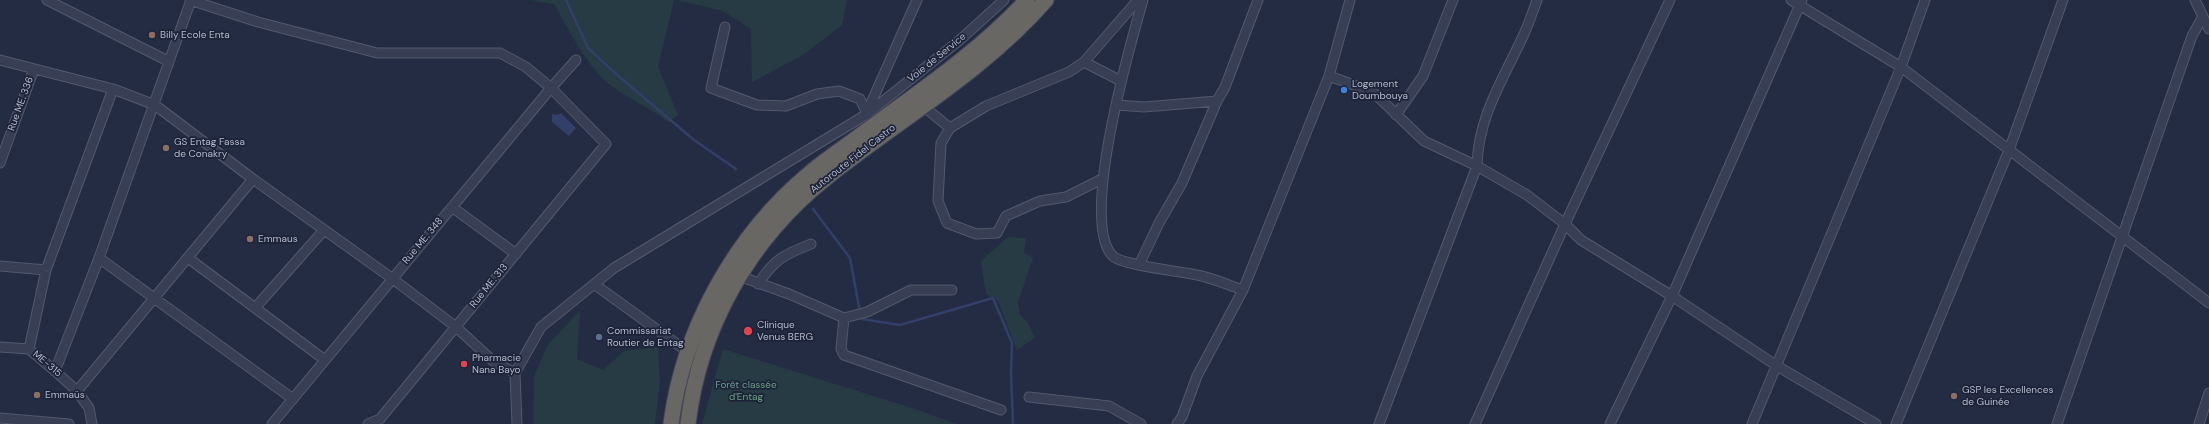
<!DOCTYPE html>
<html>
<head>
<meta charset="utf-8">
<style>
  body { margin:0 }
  canvas { display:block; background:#232c43 }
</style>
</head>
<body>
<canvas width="2209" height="424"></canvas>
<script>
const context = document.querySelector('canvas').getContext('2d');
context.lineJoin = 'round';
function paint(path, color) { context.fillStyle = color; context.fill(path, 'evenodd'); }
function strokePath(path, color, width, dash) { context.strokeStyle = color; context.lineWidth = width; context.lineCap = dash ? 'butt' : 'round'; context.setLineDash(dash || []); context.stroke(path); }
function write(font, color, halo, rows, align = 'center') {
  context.font = font + ' "DM Sans",sans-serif'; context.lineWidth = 3.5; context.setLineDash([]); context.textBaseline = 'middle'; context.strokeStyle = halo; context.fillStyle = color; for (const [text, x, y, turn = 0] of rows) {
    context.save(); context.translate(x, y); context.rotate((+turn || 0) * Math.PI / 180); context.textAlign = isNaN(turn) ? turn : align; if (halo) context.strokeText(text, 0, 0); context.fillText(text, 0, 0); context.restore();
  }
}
const green = new Path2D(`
  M530,0H674L658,67L678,115L668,122C651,108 630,100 613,87C586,67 571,32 554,4Z
  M677,0H847L842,25L803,55L752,82L751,29L723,11Z
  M1008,237L1026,238L1024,253L1033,258L1018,302L1020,315L1027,321L1035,338L1017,350L998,301L986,294L981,261Z
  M580,310L577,359L603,370L624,351L658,347L660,382L655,424H533L534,376L548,345Z
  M723,349L915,409L956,424H702Z`);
const water = new Path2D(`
  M561,113L576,128L569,136L552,122V114L558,115Z`);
const stream = new Path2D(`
  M566,0L588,48L616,74L694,140L736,169
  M813,209L850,258L859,307
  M862,319L900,325L993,298L1012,343L1011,371L1013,424`);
const minor = new Path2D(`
  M47,0L168,61
  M190,0L258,22L377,53H500L526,67L551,88L606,144L380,419L368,424
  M1143,0C1131,42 1077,227 1114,257C1127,266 1179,271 1197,275C1213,278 1228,285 1243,290
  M1791,0L1901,67L2209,303
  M2195,0L2209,29
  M725,27L711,88L757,105L786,106L817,94L839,91L860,99L867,114
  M0,60L113,89L155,105L253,179L393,279L456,327L493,361L515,373
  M1084,62L1121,81
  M1329,76L1373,92L1424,141L1477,166L1527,195L1565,224L1581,240L1672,296L1777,366L1876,424
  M1117,105L1144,107L1217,101
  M923,106L950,128
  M867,112L917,0
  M1396,115L1423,76L1453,0
  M0,163L34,69
  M1102,179L1066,197L1040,201L1006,216L997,233L976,234L947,223L938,201L941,143L950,128L986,106L1069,72L1084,62L1138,0
  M452,207L516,254
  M99,258L293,399
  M188,258L325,360
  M1139,265L1159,223L1182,183L1217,101L1225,87L1258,0
  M0,266L46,270
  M739,276L789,294L844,318L841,349L844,355L1001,410
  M594,284L688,352
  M758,284C775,259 783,255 811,244
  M255,308L324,230
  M844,318L867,312L911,290H952
  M0,347L29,349L55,371L77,391L89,408L92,424
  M29,349L46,270L113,89
  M55,371L99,258L191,0
  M77,391L253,179
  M1029,397L1109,406L1141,424
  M0,418L69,424
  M272,424L551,88L576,60
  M517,424L515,373L541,327L614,268L867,114L961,39L1004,0
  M1177,424L1182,417L1197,376L1243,290L1329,76L1350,0
  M1379,424L1477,166C1478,116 1504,78 1524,34C1529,23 1533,11 1537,0
  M1475,424L1565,224L1670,0
  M1610,424L1672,296L1802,0
  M1752,424L1901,67L1925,0
  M1896,424L2009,150L2063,0
  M2057,424L2192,36L2202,18
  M2199,424L2209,393`);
const trunk = new Path2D(`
  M671,424C683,329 736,234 810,173C825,160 842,149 858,137C916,94 978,53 1027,0
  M688,424C699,328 750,238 826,178C900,119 983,72 1046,0`);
const markers = [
  [152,35,4,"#8d6e63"],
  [1344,90,4,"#3f7fe0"],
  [166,148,4,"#8d6e63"],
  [250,239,4,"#8d6e63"],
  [748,331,5,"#e0444e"],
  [599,337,4,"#5c6f8a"],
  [464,364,4,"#e0444e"],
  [37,395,4,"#8d6e63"],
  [1954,396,4,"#8d6e63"]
];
const poiNames = [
  ["Billy Ecole Enta",160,35],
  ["Logement",1352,84],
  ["Doumbouya",1352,96],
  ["GS Entag Fassa",174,142],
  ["de Conakry",174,154],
  ["Emmaus",258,239],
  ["Clinique",757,325],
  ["Venus BERG",757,337],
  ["Commissariat",607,331],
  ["Routier de Entag",607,343],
  ["Pharmacie",472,358],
  ["Nana Bayo",472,370],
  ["GSP les Excellences",1962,390],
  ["de Guinée",1962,402],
  ["Emmaüs",45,395]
];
const streetNames = [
  ["Voie de Service",937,58,-39],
  ["Rue ME. 336",21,104,-70],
  ["Autoroute Fidel Castro",853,159,-38],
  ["Rue ME. 348",423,241,-50],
  ["Rue ME. 313",489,286,-51],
  ["ME-315",47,364,40]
];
const parkNames = [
  ["Forêt classée",746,385],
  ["d'Entag",746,397]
];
paint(green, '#263b44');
paint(water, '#323f68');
strokePath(stream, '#323f68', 2.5);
strokePath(minor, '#53596d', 11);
strokePath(trunk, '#40465a', 17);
strokePath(minor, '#383e53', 9);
strokePath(trunk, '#686764', 15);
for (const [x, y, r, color] of markers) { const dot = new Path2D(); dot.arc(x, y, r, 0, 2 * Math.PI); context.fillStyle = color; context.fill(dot); strokePath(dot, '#1d2338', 1.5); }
write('10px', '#b5bacd', '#1d2338', poiNames, 'left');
write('10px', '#b5bacd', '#1d2338', streetNames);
write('10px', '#6aa080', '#1d2338', parkNames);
</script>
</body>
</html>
